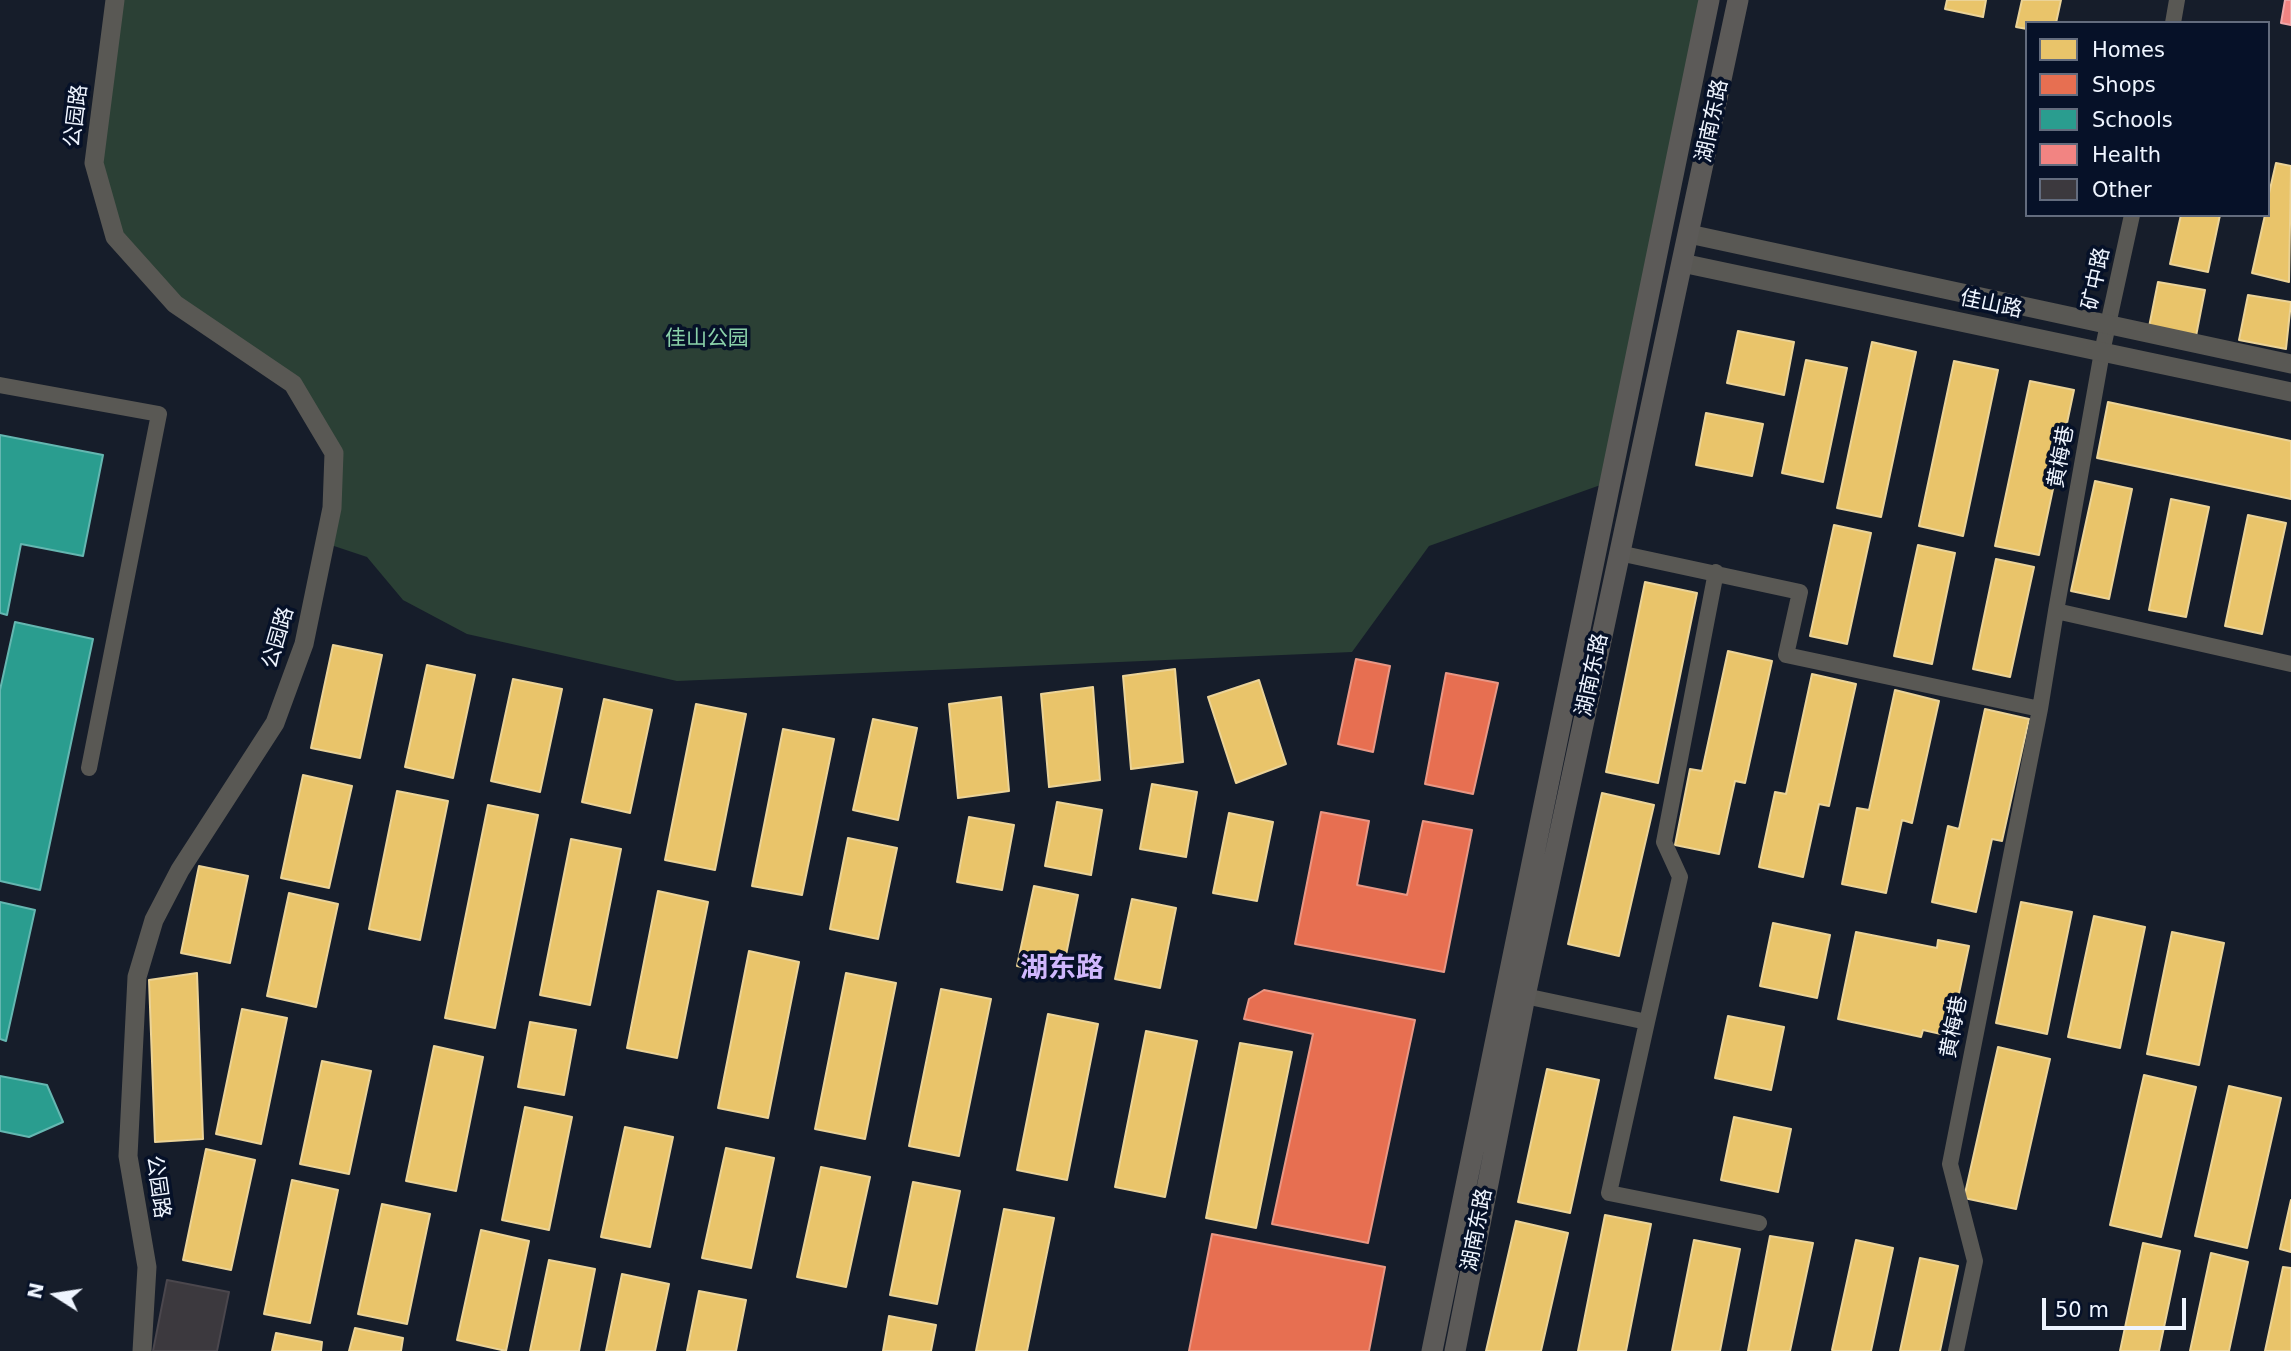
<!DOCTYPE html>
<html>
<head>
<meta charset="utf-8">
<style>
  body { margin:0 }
  #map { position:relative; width:2291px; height:1351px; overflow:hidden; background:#161d2a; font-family:"DejaVu Sans",sans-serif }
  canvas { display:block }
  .legend { position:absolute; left:2025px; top:21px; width:245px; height:196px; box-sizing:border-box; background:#061128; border:2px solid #636c7e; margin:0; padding:9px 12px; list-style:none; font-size:21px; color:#eff5ff }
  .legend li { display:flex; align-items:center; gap:14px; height:35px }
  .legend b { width:35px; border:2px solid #636c7e }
  .north { position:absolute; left:21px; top:1260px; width:70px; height:70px; -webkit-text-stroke:5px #061128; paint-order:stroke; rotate:282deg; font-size:19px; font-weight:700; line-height:28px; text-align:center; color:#eff5ff }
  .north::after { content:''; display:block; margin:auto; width:24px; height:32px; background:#eff5ff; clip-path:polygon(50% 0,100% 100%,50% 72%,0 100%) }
  .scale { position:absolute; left:2042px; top:1298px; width:144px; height:32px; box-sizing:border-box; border:4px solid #eff5ff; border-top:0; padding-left:9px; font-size:21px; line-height:24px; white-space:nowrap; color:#eff5ff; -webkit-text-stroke:5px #061128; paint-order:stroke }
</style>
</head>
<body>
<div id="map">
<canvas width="2291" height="1351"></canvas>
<ul class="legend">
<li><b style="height:19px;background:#e9c46a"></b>Homes</li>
<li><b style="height:19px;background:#e76f51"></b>Shops</li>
<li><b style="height:19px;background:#2a9d8f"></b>Schools</li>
<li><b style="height:19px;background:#f28482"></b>Health</li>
<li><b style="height:19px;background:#3c393e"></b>Other</li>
</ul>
<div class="north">N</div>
<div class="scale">50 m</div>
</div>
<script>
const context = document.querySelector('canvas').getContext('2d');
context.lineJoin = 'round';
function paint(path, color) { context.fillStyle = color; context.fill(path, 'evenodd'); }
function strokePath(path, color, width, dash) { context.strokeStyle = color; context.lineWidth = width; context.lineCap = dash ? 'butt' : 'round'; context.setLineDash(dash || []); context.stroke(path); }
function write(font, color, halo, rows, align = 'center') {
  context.font = font + ' "DejaVu Sans","Noto Sans SC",sans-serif'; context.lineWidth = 7; context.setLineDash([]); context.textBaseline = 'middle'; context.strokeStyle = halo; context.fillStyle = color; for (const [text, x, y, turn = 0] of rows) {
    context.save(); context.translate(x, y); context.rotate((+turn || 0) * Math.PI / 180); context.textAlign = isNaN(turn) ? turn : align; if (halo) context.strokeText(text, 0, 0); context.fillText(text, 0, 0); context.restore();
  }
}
const green = new Path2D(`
  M115,0H1709L1609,482L1429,546L1352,652L677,681L467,634L403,600L367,557L325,543L335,452L294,384L175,303L116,237L95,164Z`);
const homes = new Path2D(`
  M1947,0H1986L1983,17L1945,9Z
  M2022,0H2061L2056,23H2027V29L2016,27Z
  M2276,163L2291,166L2289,282L2252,273L2265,215H2268V198Z
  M2181,215H2220L2208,272L2170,264Z
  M2158,282L2205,290L2196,336L2149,327Z
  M2248,295L2291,302L2286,349L2239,340Z
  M1738,331L1794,342L1784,395L1727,383Z
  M1872,342L1916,352L1881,517L1837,508Z
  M1806,360L1847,368L1823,482L1782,473Z
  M1954,361L1998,370L1963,536L1919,526Z
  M2030,381L2074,390L2039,555L1995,546Z
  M2108,402L2291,441V499L2097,458Z
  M1706,413L1763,424L1752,476L1696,465Z
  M2095,481L2132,489L2109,599L2071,591Z
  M2171,499L2209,507L2186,617L2149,610Z
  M2248,515L2286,523L2262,634L2225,626Z
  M1834,525L1871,533L1847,644L1810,636Z
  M1918,545L1955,553L1932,664L1894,656Z
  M1996,559L2034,567L2010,677L1973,669Z
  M1645,582L1697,593L1658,783L1606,772Z
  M333,645L382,655L360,758L311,748Z
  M1728,651L1772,661L1745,783L1735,781L1719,854L1675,845L1690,769L1702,771Z
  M427,665L475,675L453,778L405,767Z
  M1175,669L1183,762L1131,769L1123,676Z
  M1812,674L1856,684L1829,806L1819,804L1803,877L1759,867L1775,792L1786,794Z
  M513,679L562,689L540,792L491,781Z
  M1259,680L1286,764L1236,783L1208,697Z
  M1093,687L1100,780L1049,787L1041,694Z
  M1895,690L1939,701L1912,823L1902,820L1886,893L1842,884L1857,808L1869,810Z
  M1001,697L1009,791L958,798L949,704Z
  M604,699L652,710L630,813L582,802Z
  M696,704L746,714L715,870L665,860Z
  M1985,709L2029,719L2002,841L1992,839L1976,912L1932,902L1948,826L1959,829Z
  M873,719L917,728L898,820L853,810Z
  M783,729L834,739L802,895L752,886Z
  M303,775L352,786L329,888L281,878Z
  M1152,784L1197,792L1186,857L1140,849Z
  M397,791L448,801L420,940L369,929Z
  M1602,793L1654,805L1619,956L1568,944Z
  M1057,802L1102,810L1091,875L1045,866Z
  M488,805L538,815L495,1028L445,1018Z
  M1229,813L1273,822L1257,901L1213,893Z
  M969,817L1014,825L1002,890L957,882Z
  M848,838L897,848L878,939L830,929Z
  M571,839L621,849L590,1005L540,995Z
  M199,866L248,876L230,963L181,953Z
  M1034,886L1078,895L1062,975L1017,966Z
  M658,891L708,902L677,1058L627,1048Z
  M289,893L338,904L316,1007L267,996Z
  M1132,899L1176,908L1160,988L1115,979Z
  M2021,902L2072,912L2047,1034L1996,1023Z
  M2094,916L2145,927L2120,1048L2068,1037Z
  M1773,923L1830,935L1817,998L1760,986Z
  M1856,932L1937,948L1938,940L1969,946L1950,1036L1923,1030L1921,1037L1838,1019Z
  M2172,932L2224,943L2199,1065L2147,1054Z
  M749,951L799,962L768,1118L718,1108Z
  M197,973L203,1139L155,1142L149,980Z
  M846,973L896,983L865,1139L815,1129Z
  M941,989L991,999L959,1156L909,1146Z
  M242,1009L287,1018L261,1144L216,1134Z
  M1048,1014L1098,1024L1067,1180L1017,1170Z
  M1728,1016L1784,1027L1771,1090L1715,1078Z
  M530,1022L576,1030L564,1095L518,1087Z
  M1146,1031L1197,1041L1165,1197L1115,1187Z
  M1240,1043L1292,1052L1256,1228L1206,1218Z
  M434,1046L483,1057L456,1191L406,1181Z
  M1998,1047L2050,1059L2016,1209L1964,1198Z
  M322,1061L371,1071L349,1174L300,1164Z
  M1547,1069L1599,1080L1570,1213L1518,1202Z
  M2144,1075L2196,1087L2161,1237L2110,1225Z
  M2229,1086L2281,1098L2247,1248L2195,1236Z
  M525,1107L572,1117L549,1230L502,1220Z
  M1734,1117L1791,1129L1778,1192L1721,1180Z
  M625,1127L673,1137L650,1247L601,1237Z
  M726,1148L774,1158L751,1268L702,1258Z
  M206,1149L255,1160L231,1270L183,1260Z
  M821,1167L870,1177L846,1287L797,1277Z
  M292,1180L338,1190L310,1323L264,1314Z
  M913,1182L960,1191L937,1304L890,1295Z
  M2291,1200V1252L2280,1249Z
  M382,1204L430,1214L407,1324L358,1314Z
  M1004,1209L1054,1218L1027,1351H976Z
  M1605,1215L1651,1224L1626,1351H1578Z
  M1516,1221L1568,1233L1541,1351H1486Z
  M481,1230L529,1241L506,1351L457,1340Z
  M1770,1236L1813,1243L1790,1351H1748Z
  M1694,1240L1740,1249L1720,1351H1672Z
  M1856,1240L1893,1248L1871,1351H1835L1832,1350Z
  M2143,1243L2180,1251L2159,1351H2120Z
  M2211,1253L2248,1262L2229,1351H2190Z
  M1920,1258L1958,1266L1940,1351H1900Z
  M549,1260L595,1269L579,1351H530Z
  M2283,1267L2291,1268V1351H2265Z
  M622,1274L669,1284L655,1351H606Z
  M699,1291L746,1300L736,1351H687Z
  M889,1316L936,1325L931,1351H883Z
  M355,1328L403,1338L401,1351H349Z
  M276,1333L322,1342L321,1351H272Z`);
const shops = new Path2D(`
  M1356,659L1390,666L1373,752L1338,744Z
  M1446,673L1498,683L1473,794L1425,784Z
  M1321,812L1369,821L1357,885L1407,895L1423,821L1472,830L1444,972L1295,944Z
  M1264,990L1415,1020L1368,1243L1272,1224L1313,1034L1244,1019L1249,999Z
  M1212,1234L1385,1267L1369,1351H1189Z`);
const schools = new Path2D(`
  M0,435L103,455L83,556L21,544L7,615L0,613Z
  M15,622L93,639L40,890L0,881V690Z
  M0,902L35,910L6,1041L0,1039Z
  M0,1076L47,1085L63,1122L29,1137L0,1131Z`);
const health = new Path2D(`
  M2285,0H2291V25L2281,23Z`);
const building = new Path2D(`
  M167,1280L229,1292L217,1351H153Z`);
const minor = new Path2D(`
  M2173,23L2177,0
  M0,385L159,414L89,768
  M1619,553L1800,592L1786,655L2040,709L2056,611L2291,664
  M2056,611L2102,352L2132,215
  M1525,996L1647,1022L1680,877L1664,842L1716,572
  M1647,1022L1609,1193L1759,1223
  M1956,1351L1975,1261L1950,1164L2040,709`);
const tertiary = new Path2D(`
  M115,0L94,163L115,237L175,304L293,384L334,453L332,508L304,644L275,723L180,870L154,920L137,977L128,1156L147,1267L142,1351
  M1689,234L2291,364
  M1682,263L2291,392`);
const secondary = new Path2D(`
  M1432,1351L1709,0
  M1455,1351L1525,996L1738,0`);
const streetNames = [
  ["公园路",77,116,-83],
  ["湖南东路",1713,121,-78],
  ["矿中路",2097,279,-78],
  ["佳山路",1991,305,12],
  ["黄梅巷",2062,457,-80],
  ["公园路",279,638,-74],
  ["湖南东路",1593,675,-78],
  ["黄梅巷",1955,1027,-79],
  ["公园路",157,1187,82],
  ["湖南东路",1478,1230,-79]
];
const parkNames = [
  ["佳山公园",707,340]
];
const districtNames = [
  ["湖东路",1062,970]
];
paint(green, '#2b4035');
paint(homes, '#e9c46a');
strokePath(homes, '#ebd397', 2);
paint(shops, '#e76f51');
strokePath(shops, '#e99785', 2);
paint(schools, '#2a9d8f');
strokePath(schools, '#65b7b1', 2);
paint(health, '#f28482');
strokePath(health, '#f1a6a8', 2);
paint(building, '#3c393e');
strokePath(building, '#4b474d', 2);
strokePath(minor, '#595854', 16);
strokePath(tertiary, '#595854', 19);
strokePath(secondary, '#5c5a58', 21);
write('21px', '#eff5ff', '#061128', streetNames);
write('21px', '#8ad1a9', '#061128', parkNames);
write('bold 28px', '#cfb7fd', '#061128', districtNames);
</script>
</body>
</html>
